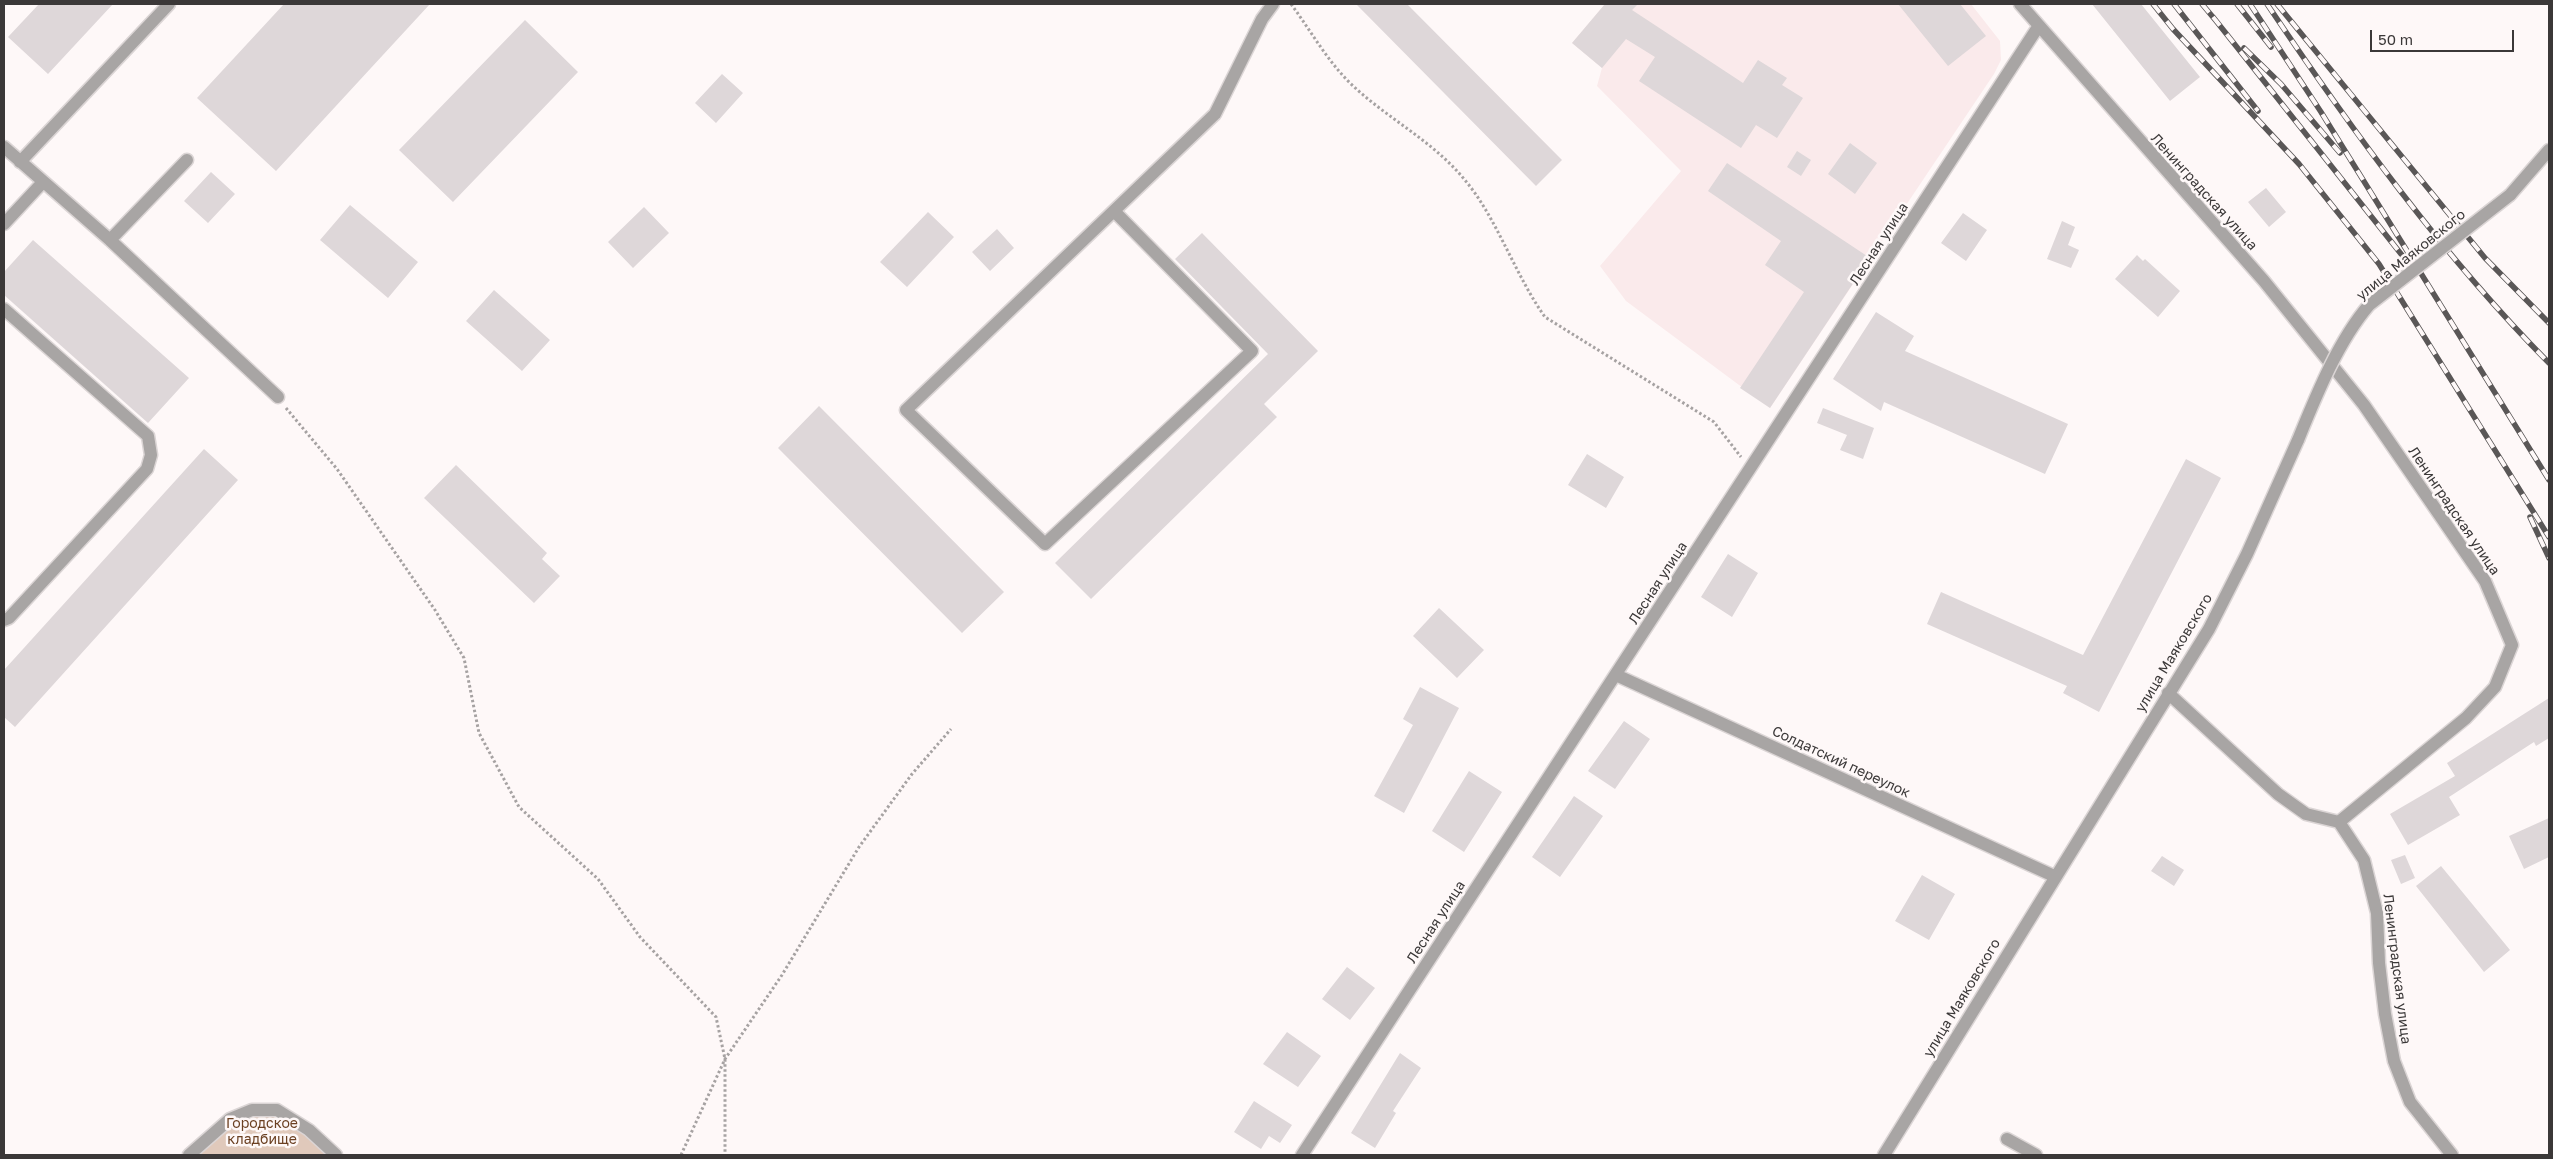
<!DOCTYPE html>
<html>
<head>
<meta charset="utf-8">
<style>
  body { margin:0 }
  #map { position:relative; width:2553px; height:1159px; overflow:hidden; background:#fef8f8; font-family:"Golos Text",sans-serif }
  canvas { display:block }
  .frame { position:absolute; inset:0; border:5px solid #3b3838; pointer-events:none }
  .scale { position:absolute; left:2370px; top:30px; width:144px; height:22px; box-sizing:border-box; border:2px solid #3b3838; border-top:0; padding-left:6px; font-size:15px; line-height:18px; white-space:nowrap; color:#3b3838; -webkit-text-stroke:4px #fef8f8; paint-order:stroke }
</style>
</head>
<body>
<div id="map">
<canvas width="2553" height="1159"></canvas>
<div class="frame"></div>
<div class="scale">50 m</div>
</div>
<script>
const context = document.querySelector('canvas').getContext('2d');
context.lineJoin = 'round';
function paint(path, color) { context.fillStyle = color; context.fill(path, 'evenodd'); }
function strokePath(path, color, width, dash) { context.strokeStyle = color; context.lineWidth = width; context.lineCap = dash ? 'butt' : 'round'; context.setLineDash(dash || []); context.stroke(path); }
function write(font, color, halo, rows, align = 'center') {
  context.font = font + ' "Golos Text",sans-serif'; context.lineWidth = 5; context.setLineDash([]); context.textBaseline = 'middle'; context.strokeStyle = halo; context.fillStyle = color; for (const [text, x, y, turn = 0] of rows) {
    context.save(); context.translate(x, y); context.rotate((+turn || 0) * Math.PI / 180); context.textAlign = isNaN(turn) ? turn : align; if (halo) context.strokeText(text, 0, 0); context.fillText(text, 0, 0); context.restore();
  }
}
const built = new Path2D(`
  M1605,4H1971L2000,41L2001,60L1994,74L1770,408L1626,301L1600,266L1681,171L1597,86L1602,68L1572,43Z`);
const green = new Path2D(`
  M277,1110L336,1155H189L230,1119Z`);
const building = new Path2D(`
  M39,4H113L48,74L8,37Z
  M284,4H430L276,171L197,98Z
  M1356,4H1407L1562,160L1536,186Z
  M1605,4H1638L1632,10L1743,83L1758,60L1787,78L1782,85L1803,98L1777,138L1756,125L1741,148L1639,81L1655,57L1626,39L1602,68L1572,43Z
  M1898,4H1960L1986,36L1948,66Z
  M2092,4H2141L2200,77L2170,101Z
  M525,20L578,72L453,202L399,150Z
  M722,74L743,93L716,123L695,103Z
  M1850,143L1877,163L1855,194L1828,174Z
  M1797,151L1811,160L1801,176L1787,167Z
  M1727,163L1870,258L1770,408L1740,388L1804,292L1765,265L1781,241L1708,191Z
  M211,172L235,194L208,223L184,201Z
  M2266,188L2286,212L2269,227L2248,202Z
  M350,205L418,262L388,298L320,240Z
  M644,207L669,233L633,268L608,242Z
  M928,212L954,237L907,287L880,262Z
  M1963,213L1987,230L1966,261L1941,243Z
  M2062,221L2075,227L2068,245L2079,250L2071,268L2047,259Z
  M997,229L1014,248L990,271L972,252Z
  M1202,233L1318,351L1264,404L1277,417L1091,599L1055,563L1268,354L1175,259Z
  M33,240L189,378L148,423L4,295V272Z
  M2137,255L2143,261L2145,259L2180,291L2158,317L2115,279Z
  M494,290L550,340L522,371L466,321Z
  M1876,312L1914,336L1905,351L2068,424L2045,474L1884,402L1881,411L1833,379Z
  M819,406L1004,592L962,633L778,448Z
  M1823,408L1874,428L1863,459L1840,450L1847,435L1817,423Z
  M204,449L238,480L15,727L4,717V670Z
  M1587,454L1624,477L1606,508L1568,485Z
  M2186,459L2221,478L2099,712L2063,693L2067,686L1927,624L1941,592L2083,655Z
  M456,465L547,553L542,559L560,576L534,603L424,498Z
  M1728,554L1758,573L1732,617L1701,597Z
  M1439,608L1484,650L1457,678L1413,636Z
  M1420,687L1459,708L1404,813L1374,796L1413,725L1403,719Z
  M2549,698V738L2536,746L2534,742L2449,797L2460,815L2408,845L2390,814L2455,776L2447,763Z
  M1624,721L1650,739L1615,789L1588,771Z
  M1469,771L1502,792L1464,852L1432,831Z
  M1574,796L1603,816L1560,877L1532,857Z
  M2549,818V857L2524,869L2509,836Z
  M2405,855L2415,878L2401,884L2391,860Z
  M2162,856L2184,870L2174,886L2151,871Z
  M2441,866L2510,950L2484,972L2416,886Z
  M1922,875L1955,894L1929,940L1895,921Z
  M1347,967L1375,988L1350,1020L1322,999Z
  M1287,1032L1321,1056L1298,1087L1263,1064Z
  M1400,1053L1421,1068L1393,1111L1396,1113L1375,1148L1351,1133Z
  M1254,1101L1292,1125L1280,1143L1269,1136L1261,1149L1234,1132Z`);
const path = new Path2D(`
  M1291,4C1311,31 1326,59 1350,83C1386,118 1432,140 1464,179C1496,216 1515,275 1545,317L1714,422L1741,457
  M286,408L337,469L435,610L464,658L479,733L519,807L598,879L640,937L716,1017L725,1059V1155
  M681,1155L725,1059L782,975L859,847L912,774L951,729`);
const minor = new Path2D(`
  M2020,4L2264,281L2364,405L2485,581L2512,645L2495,687L2466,718L2339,822
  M4,147L110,240L278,397
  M20,162L169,4
  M2510,195L2549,150
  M1114,211L1252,351L1045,544L906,410L1215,114L1262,19L1273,4
  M4,224L43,182
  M110,240L187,160
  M4,309L148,436L151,455L147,469L9,618L4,620
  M1616,675L2054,876
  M2168,693L2278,794L2306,814L2339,822
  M2339,822L2364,860L2377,913L2379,963L2385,1014L2394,1061L2410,1102L2452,1155
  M2007,1139L2036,1155
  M189,1155L230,1119L252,1110H277L309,1130L336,1155
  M1302,1155L2038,27
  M1884,1155L2209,629L2247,554L2298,440`);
const rail = new Path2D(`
  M2153,4L2173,29L2299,164L2379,264L2549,537
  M2174,4L2258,111
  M2202,4L2217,22
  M2237,4L2271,47
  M2250,4L2321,112L2549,480
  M2267,4C2351,129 2443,256 2549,363
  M2277,4L2485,258L2549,323
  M2213,17L2409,264
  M2244,48L2281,84L2340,153
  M2530,517L2549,558`);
const minorBridge = new Path2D(`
  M2298,440C2316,396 2338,341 2369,305L2510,195`);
const streetNames = [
  ["Ленинградская улица",2204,192,48],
  ["Лесная улица",1879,244,-57],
  ["улица Маяковского",2411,255,-39],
  ["Ленинградская улица",2454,511,56],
  ["Лесная улица",1658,583,-57],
  ["улица Маяковского",2174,653,-59],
  ["Солдатский переулок",1841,762,25],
  ["Лесная улица",1436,922,-57],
  ["Ленинградская улица",2397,969,83],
  ["улица Маяковского",1962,998,-59]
];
const parkNames = [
  ["Городское",262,1124],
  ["кладбище",262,1140]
];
paint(built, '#faeaeb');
paint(green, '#e0c9bb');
paint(building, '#ded7d9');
strokePath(minor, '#dbd5d5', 15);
strokePath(path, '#a6a2a2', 3, [2.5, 2.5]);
strokePath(minor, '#a8a5a4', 12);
strokePath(rail, '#5a5757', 5.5);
strokePath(rail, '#fef8f8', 4, [11]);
strokePath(minorBridge, '#dbd5d5', 15, []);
strokePath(minorBridge, '#a8a5a4', 12);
write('14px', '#3b3838', '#fef8f8', streetNames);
write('14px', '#6b4022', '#fef8f8', parkNames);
</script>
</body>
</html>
